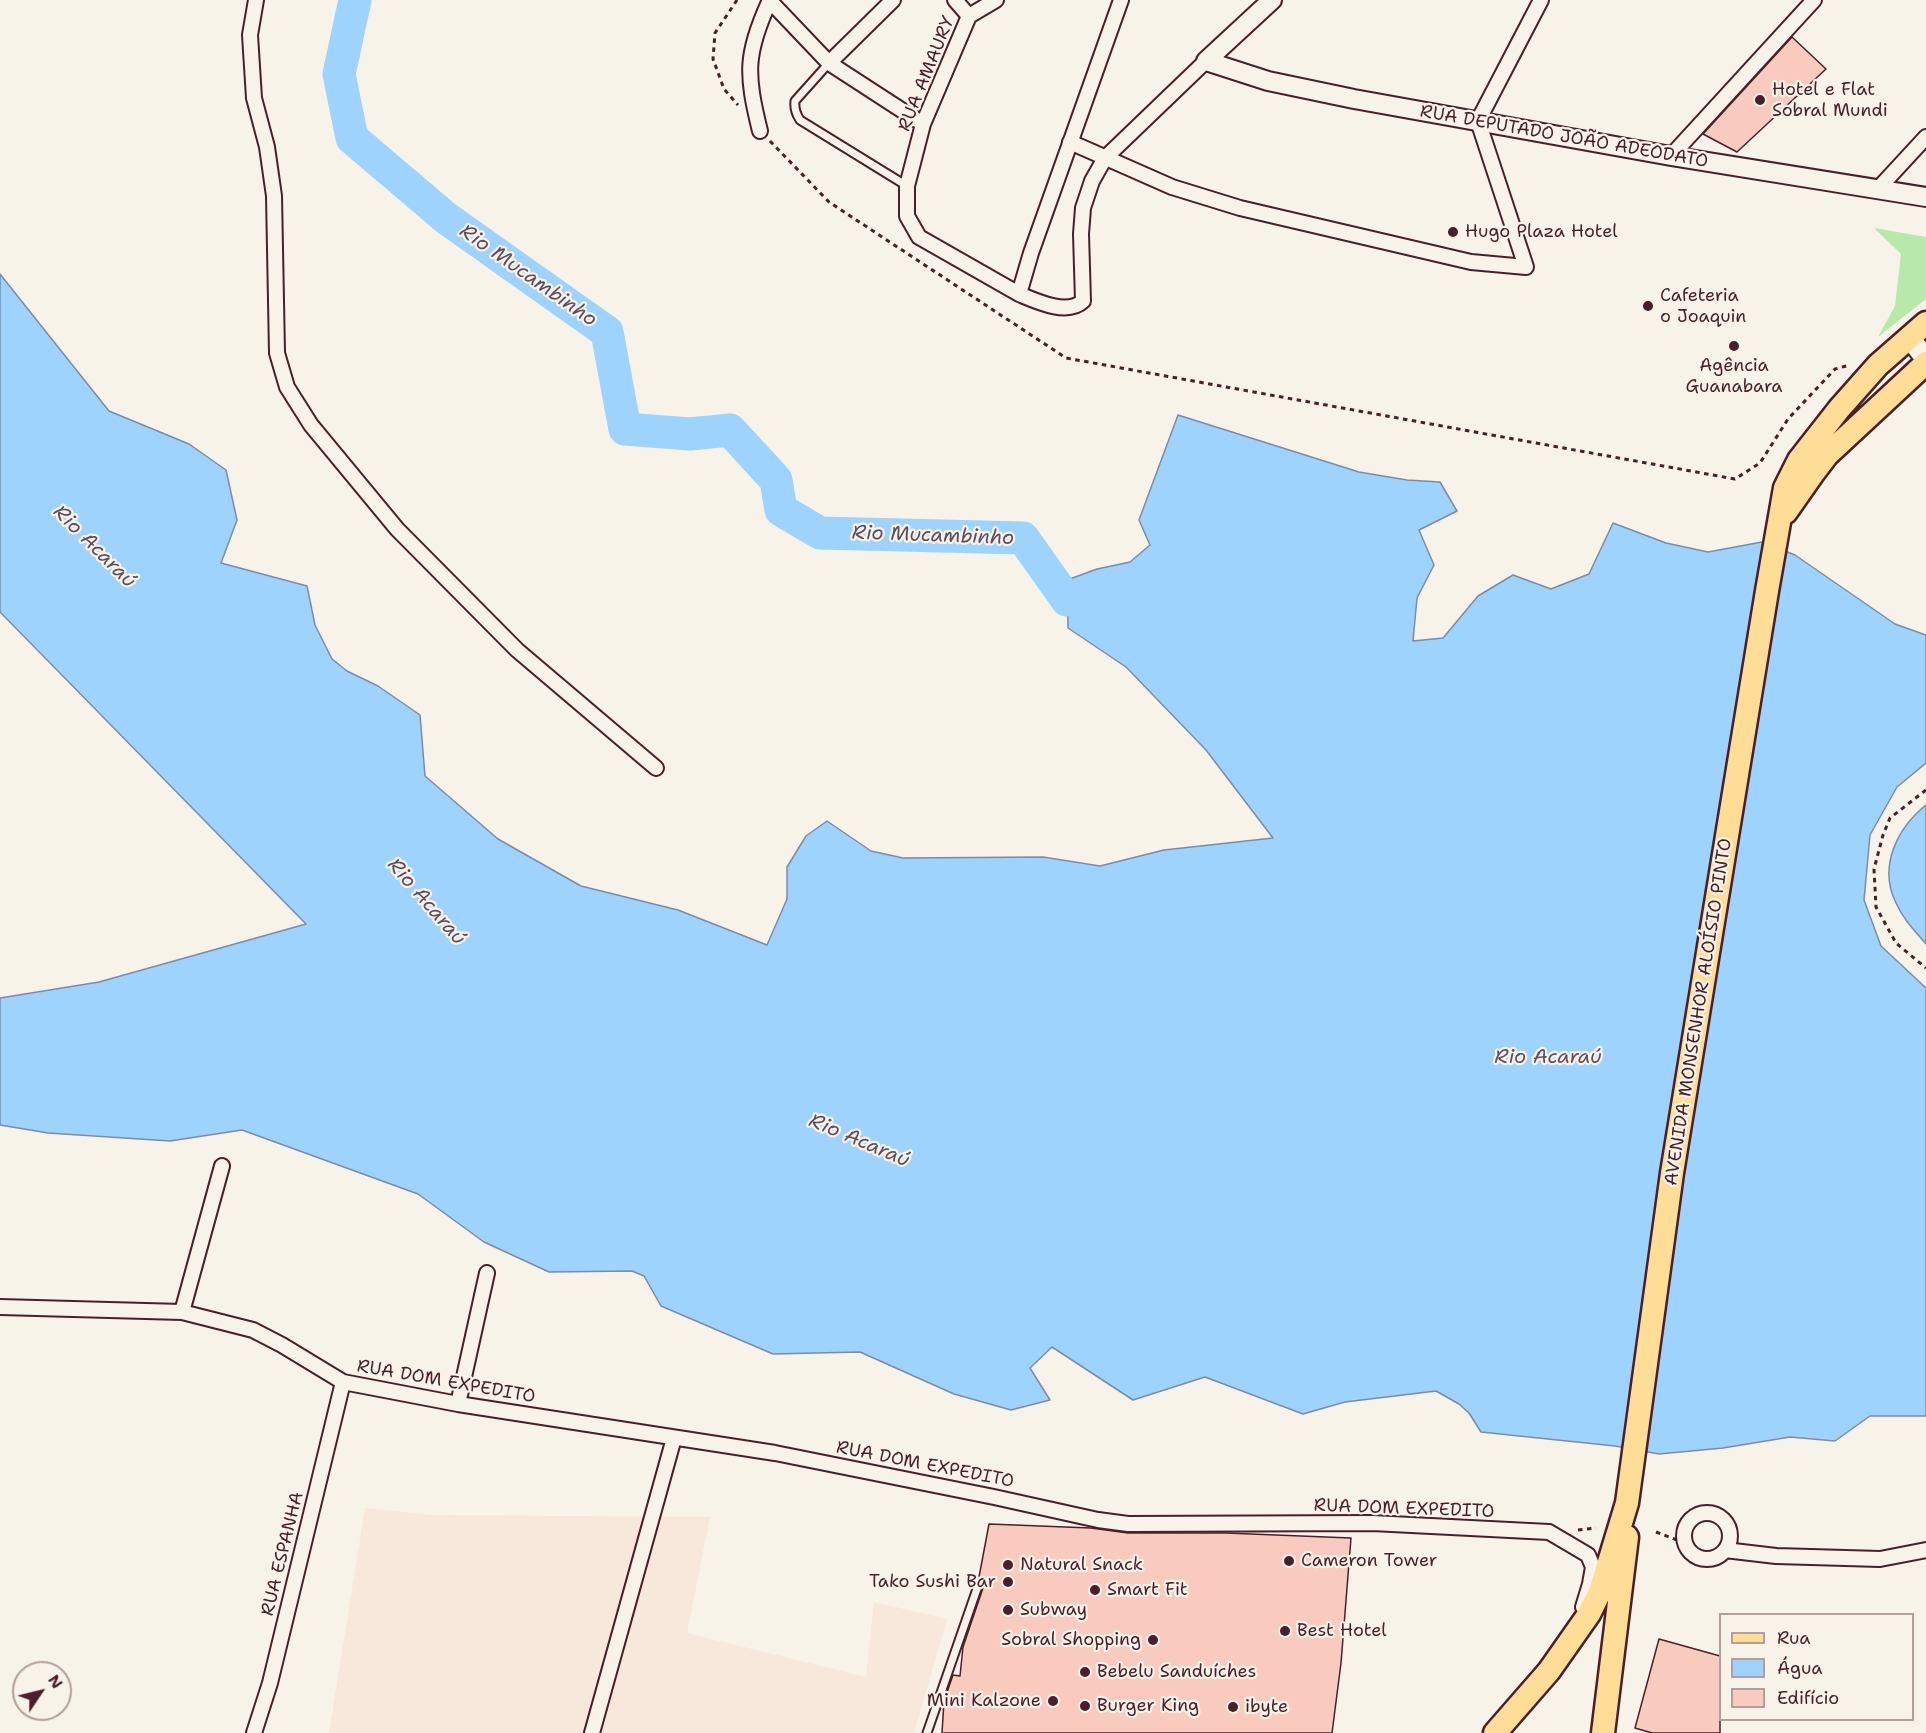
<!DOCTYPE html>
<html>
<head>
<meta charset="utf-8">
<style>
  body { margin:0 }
  #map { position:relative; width:1926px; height:1733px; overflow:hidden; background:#f7f3e8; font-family:"Shantell Sans",sans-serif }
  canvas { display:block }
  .legend { position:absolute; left:1719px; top:1613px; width:195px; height:108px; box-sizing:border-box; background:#f7f3e8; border:2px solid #b29e9c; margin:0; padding:8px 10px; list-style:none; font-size:18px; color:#4a1f2b }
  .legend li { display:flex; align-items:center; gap:12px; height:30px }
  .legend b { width:30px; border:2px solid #b29e9c }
  .north { position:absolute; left:12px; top:1661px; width:60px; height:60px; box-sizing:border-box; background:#f7f3e8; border:2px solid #b29e9c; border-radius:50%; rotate:55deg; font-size:16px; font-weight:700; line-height:24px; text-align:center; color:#4a1f2b }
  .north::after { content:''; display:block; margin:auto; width:21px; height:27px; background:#4a1f2b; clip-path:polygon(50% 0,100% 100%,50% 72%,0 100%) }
</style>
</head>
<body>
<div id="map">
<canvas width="1926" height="1733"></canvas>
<ul class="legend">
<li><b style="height:8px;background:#fedd96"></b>Rua</li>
<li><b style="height:16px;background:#9dd3fc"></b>Água</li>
<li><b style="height:16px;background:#f9cabe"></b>Edifício</li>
</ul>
<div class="north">N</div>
</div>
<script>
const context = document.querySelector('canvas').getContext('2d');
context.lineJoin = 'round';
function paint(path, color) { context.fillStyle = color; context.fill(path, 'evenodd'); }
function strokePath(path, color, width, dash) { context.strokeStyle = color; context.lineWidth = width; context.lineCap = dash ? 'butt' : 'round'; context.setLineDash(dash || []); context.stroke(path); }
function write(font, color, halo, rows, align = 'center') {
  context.font = font + ' "Shantell Sans",sans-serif'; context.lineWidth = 4.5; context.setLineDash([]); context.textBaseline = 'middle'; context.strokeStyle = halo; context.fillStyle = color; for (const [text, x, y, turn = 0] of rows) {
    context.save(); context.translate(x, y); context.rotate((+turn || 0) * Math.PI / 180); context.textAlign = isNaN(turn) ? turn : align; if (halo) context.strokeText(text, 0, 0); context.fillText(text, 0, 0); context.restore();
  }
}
const built = new Path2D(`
  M365,1508L430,1515L710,1517L687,1633L866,1677L874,1602L947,1619L914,1733H329Z`);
const green = new Path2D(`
  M1874,228L1926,237V299L1878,337L1895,306L1901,254Z`);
const water = new Path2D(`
  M0,274L109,411L189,444L226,470L237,520L221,563L307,586L315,625L332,659L347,671L378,686L420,715L425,776L498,839L581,886L678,910L767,945L787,899V867L806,836L827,821L871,851L903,858L1043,857L1100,866L1164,850L1273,838L1206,750L1126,667L1068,628L1067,580L1097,569L1130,562L1150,545L1139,520L1178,415L1359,472L1407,480L1440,482L1457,511L1419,530L1434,565L1417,598L1413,641L1443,638L1478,596L1513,575L1551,589L1589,574L1613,523L1666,543L1708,552L1762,542L1795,555L1895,624L1926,635V763L1897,787L1870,835L1864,900L1881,946L1926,988V1416H1870L1835,1441L1790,1437L1723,1448L1659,1454L1615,1446L1481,1432L1469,1413L1459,1404L1436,1391L1345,1402L1303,1414L1205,1377L1133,1400L1052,1347L1030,1368L1050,1400L1011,1410L954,1394L860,1352L773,1354L661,1306L644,1276L632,1271L549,1272L484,1242L418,1194L242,1130L170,1141L48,1133L0,1125V998L99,982L306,924L0,612Z
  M1926,805V944C1915,931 1903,919 1896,903C1878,867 1897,828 1926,805Z`);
const river = new Path2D(`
  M355,0L339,74L352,138L446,218L607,332L625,429L690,434L730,430L776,480L781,510L820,533L1023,538L1067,600`);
const building = new Path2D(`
  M1792,37L1826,69L1737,152L1703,134Z
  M989,1524L1091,1528L1128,1533H1226L1351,1538L1341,1663L1332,1733H942L944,1701L953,1675L960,1676L963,1647L984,1585V1580L979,1577Z
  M1659,1639L1720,1656V1733H1652L1635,1728Z`);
const path = new Path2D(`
  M737,0L715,33L713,59L724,89L738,105
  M770,141L829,202L1066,358L1735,479L1760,463L1788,419L1835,369L1850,365
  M1926,790L1890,818L1883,835L1874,869L1876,907L1896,943L1926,968
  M1578,1530L1596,1528
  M1656,1532L1685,1543`);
const service = new Path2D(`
  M829,63L795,101C794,109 796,114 800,120L907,186
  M927,1733L979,1583`);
const minor = new Path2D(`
  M256,0L250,35L254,98L267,147L274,196L277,353L287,387L311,425L397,529L517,650L656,768
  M769,0L829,63L923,124
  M955,0L969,16
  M996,0L969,16L923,124L907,186V216L919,237L1019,294
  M1121,0L1031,253L1019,294C1036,301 1067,316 1083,301L1081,234L1083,208L1092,181L1105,158L1206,61
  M829,63L893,0
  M760,131C746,74 745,54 770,0
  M1070,142L1172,187L1240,208L1471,262L1526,267L1478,121L1541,0
  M1671,156L1814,0
  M1878,189L1926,137
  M0,1307L182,1312L253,1330L282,1345L343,1382L458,1404L775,1453L994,1497L1098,1520L1128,1524L1372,1523L1549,1532L1588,1555L1593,1567L1590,1584L1583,1607
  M182,1312L222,1166
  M458,1404L487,1273
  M1684 1536a23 23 0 1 1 46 0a23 23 0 1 1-46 0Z
  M1725,1550L1776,1556L1880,1559L1926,1550
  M254,1733L270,1683L343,1382
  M592,1733L674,1438`);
const tertiary = new Path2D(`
  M1272,0L1206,61L1268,81L1354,99L1671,156L1926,197`);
const secondary = new Path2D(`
  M1909,337L1926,359`);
const primary = new Path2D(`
  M1786,512L1814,472L1827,455L1926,363
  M1495,1733L1549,1671L1589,1614L1600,1592L1627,1503L1672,1173L1767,591L1785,488L1799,460L1839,409L1878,365L1926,323
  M1603,1733L1627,1537`);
const markers = [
  [1760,100,6,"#4a1f2b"],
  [1453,232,6,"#4a1f2b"],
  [1648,306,6,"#4a1f2b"],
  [1734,346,6,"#4a1f2b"],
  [1289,1561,6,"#4a1f2b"],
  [1008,1565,6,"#4a1f2b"],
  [1008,1582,6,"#4a1f2b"],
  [1095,1590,6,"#4a1f2b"],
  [1008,1610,6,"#4a1f2b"],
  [1285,1631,6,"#4a1f2b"],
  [1153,1640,6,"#4a1f2b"],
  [1085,1672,6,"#4a1f2b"],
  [1053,1701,6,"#4a1f2b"],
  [1085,1706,6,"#4a1f2b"],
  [1233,1707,6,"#4a1f2b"]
];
const streetNames = [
  ["RUA AMAURY",927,74,-68],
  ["RUA DEPUTADO JOÃO ADEODATO",1564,137,10],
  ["AVENIDA MONSENHOR ALOÍSIO PINTO",1699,1012,-81],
  ["RUA DOM EXPEDITO",446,1382,10],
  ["RUA DOM EXPEDITO",925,1465,11],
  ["RUA DOM EXPEDITO",1404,1509,2],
  ["RUA ESPANHA",283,1554,-76]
];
const poiNames = [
  ["Hotel e Flat",1772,90],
  ["Sobral Mundi",1772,111],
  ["Hugo Plaza Hotel",1465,232],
  ["Cafeteria",1660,296],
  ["o Joaquin",1660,317],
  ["Agência",1734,366,"center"],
  ["Guanabara",1734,387,"center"],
  ["Cameron Tower",1301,1561],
  ["Natural Snack",1020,1565],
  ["Tako Sushi Bar",996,1582,"right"],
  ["Smart Fit",1107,1590],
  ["Subway",1020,1610],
  ["Best Hotel",1297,1631],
  ["Sobral Shopping",1141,1640,"right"],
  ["Bebelu Sanduíches",1097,1672],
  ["Mini Kalzone",1041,1701,"right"],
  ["Burger King",1097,1706],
  ["ibyte",1245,1707]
];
const waterNames = [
  ["Rio Mucambinho",528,276,35],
  ["Rio Mucambinho",933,536,2],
  ["Rio Acaraú",94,547,45],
  ["Rio Acaraú",426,902,49],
  ["Rio Acaraú",1548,1058],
  ["Rio Acaraú",859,1141,23]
];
paint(built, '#f8e7db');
paint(green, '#b6e9aa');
paint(water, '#9dd3fc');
strokePath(water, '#7c8ba8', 1.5);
strokePath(river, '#9dd3fc', 33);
paint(building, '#f9cabe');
strokePath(building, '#4a1f2b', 1.5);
strokePath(service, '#4a1f2b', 11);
strokePath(minor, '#4a1f2b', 18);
strokePath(tertiary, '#4a1f2b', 22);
strokePath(secondary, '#4a1f2b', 24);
strokePath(primary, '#4a1f2b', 27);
strokePath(path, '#4a1f2b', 3, [4.5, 4.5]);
strokePath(service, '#f7f3e8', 7);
strokePath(minor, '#f7f3e8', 14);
strokePath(tertiary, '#f7f3e8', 18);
strokePath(secondary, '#f7f3e8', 20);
strokePath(primary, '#fedd96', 22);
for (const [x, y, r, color] of markers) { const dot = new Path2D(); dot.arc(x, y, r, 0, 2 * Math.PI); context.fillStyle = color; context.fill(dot); strokePath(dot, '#f7f3e8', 2); }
write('18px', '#4a1f2b', '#f7f3e8', streetNames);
write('18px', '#4a1f2b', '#f7f3e8', poiNames, 'left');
write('italic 20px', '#5f4c5f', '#f7f3e8', waterNames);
</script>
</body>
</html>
